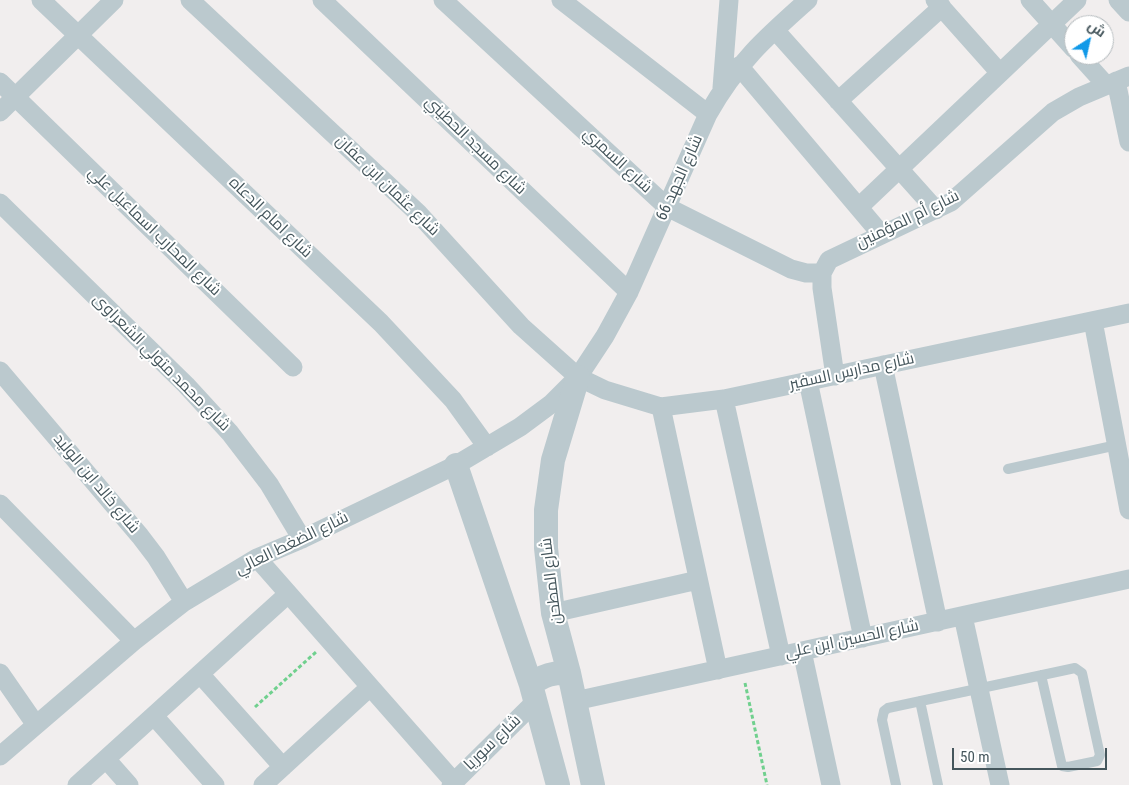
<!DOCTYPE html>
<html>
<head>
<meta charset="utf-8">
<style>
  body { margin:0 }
  #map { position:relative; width:1129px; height:785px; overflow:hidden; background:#f1eeee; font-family:"Roboto Condensed",Cairo,sans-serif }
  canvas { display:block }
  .north { position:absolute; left:1064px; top:15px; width:50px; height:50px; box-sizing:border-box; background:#fff; border:1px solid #b5bbbe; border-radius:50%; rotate:35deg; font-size:14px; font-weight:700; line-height:20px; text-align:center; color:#45565c }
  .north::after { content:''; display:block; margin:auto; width:18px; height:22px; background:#1099e8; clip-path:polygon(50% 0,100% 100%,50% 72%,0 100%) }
  .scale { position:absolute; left:952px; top:748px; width:155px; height:22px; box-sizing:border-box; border:2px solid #45565c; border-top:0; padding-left:6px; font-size:15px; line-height:18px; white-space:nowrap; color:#45565c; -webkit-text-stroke:4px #fff; paint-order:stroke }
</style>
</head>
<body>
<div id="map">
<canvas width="1129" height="785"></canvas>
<div class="north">ش</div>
<div class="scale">50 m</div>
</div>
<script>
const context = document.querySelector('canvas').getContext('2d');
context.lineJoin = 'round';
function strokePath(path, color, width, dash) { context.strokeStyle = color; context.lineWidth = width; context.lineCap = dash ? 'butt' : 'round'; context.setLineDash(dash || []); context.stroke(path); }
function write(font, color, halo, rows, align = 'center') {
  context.font = font + ' "Roboto Condensed",Cairo,sans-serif'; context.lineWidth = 4; context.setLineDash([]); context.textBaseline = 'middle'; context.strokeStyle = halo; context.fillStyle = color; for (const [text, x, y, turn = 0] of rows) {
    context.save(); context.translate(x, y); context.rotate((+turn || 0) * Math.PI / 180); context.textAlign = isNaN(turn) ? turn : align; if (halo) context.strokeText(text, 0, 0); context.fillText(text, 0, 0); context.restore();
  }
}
const path = new Path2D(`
  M745,683L767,785
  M255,707L316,652`);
const service = new Path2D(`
  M1008,469L1117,445
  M920,701L938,785
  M896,785L882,720L884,711L888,708L1075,668L1082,673L1100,755L1097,761L1068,767L1062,766L1041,675`);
const minor = new Path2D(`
  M41,0L381,323L453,400L487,447
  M190,0L418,213L521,326L578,377L605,390L661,407L724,399L1129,313
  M322,0L629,292
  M443,0L667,207L791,269L806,273H822
  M561,0L708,114
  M935,0L1000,73
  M1030,0L1074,49
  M1118,0L1129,12
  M775,30L936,210
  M1079,55L1106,85
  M739,66L881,234
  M1116,81L1129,142
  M0,82L293,367
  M722,88L729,0
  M838,101L942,7
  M0,112L114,0
  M0,203L186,385L230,433L269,484L302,539
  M859,207L1077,0
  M1093,321L1129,510
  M883,365L938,622
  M0,371L140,536L156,557L184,602
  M835,376L822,288V273L829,260L951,202L1053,112L1079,97L1129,76
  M808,381L863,638
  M724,399L781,656
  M661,407L718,670
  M0,504L134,641
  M257,558L454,782
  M553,613L698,580
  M963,616L1000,785
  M802,651L831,785
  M0,673L36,725
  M200,674L283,767
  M575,701L1129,579
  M154,716L215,785
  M0,756L134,641L184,602L257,558L302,539L456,465L520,427L551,404L578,377L605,336L629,292L708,114C737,63 765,38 808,0
  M106,759L129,785
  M77,785L288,594
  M263,785L370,687
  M451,785L536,701`);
const tertiary = new Path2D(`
  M578,377L553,460L546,510V548L553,613L569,673L593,785
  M456,465L531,685L558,785
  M531,685C543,675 554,672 569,673`);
const streetNames = [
  ["شارع مسجد الحطيني",475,146,44],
  ["شارع السمري",617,161,43],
  ["شارع الجهد 66",680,178,-66],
  ["شارع عثمان ابن عفان",387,186,44],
  ["شارع امام الدعاه",270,218,44],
  ["شارع أم المؤمنين",908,220,-26],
  ["شارع المحارب اسماعيل علي",154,232,44],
  ["شارع محمد متولي الشعراوى",161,363,45],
  ["شارع مدارس السفير",852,372,-12],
  ["شارع خالد ابن الوليد",96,484,50],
  ["شارع الضغط العالي",292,544,-26],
  ["شارع المطحن",552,581,-97],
  ["شارع الحسين ابن علي",852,640,-12],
  ["شارع سوريا",493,743,-44]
];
strokePath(path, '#70d08e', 3, [4, 2.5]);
strokePath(service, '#bbc9ce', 10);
strokePath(minor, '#bbc9ce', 19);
strokePath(tertiary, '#bbc9ce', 24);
write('16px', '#45565c', '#fff', streetNames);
</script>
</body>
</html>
